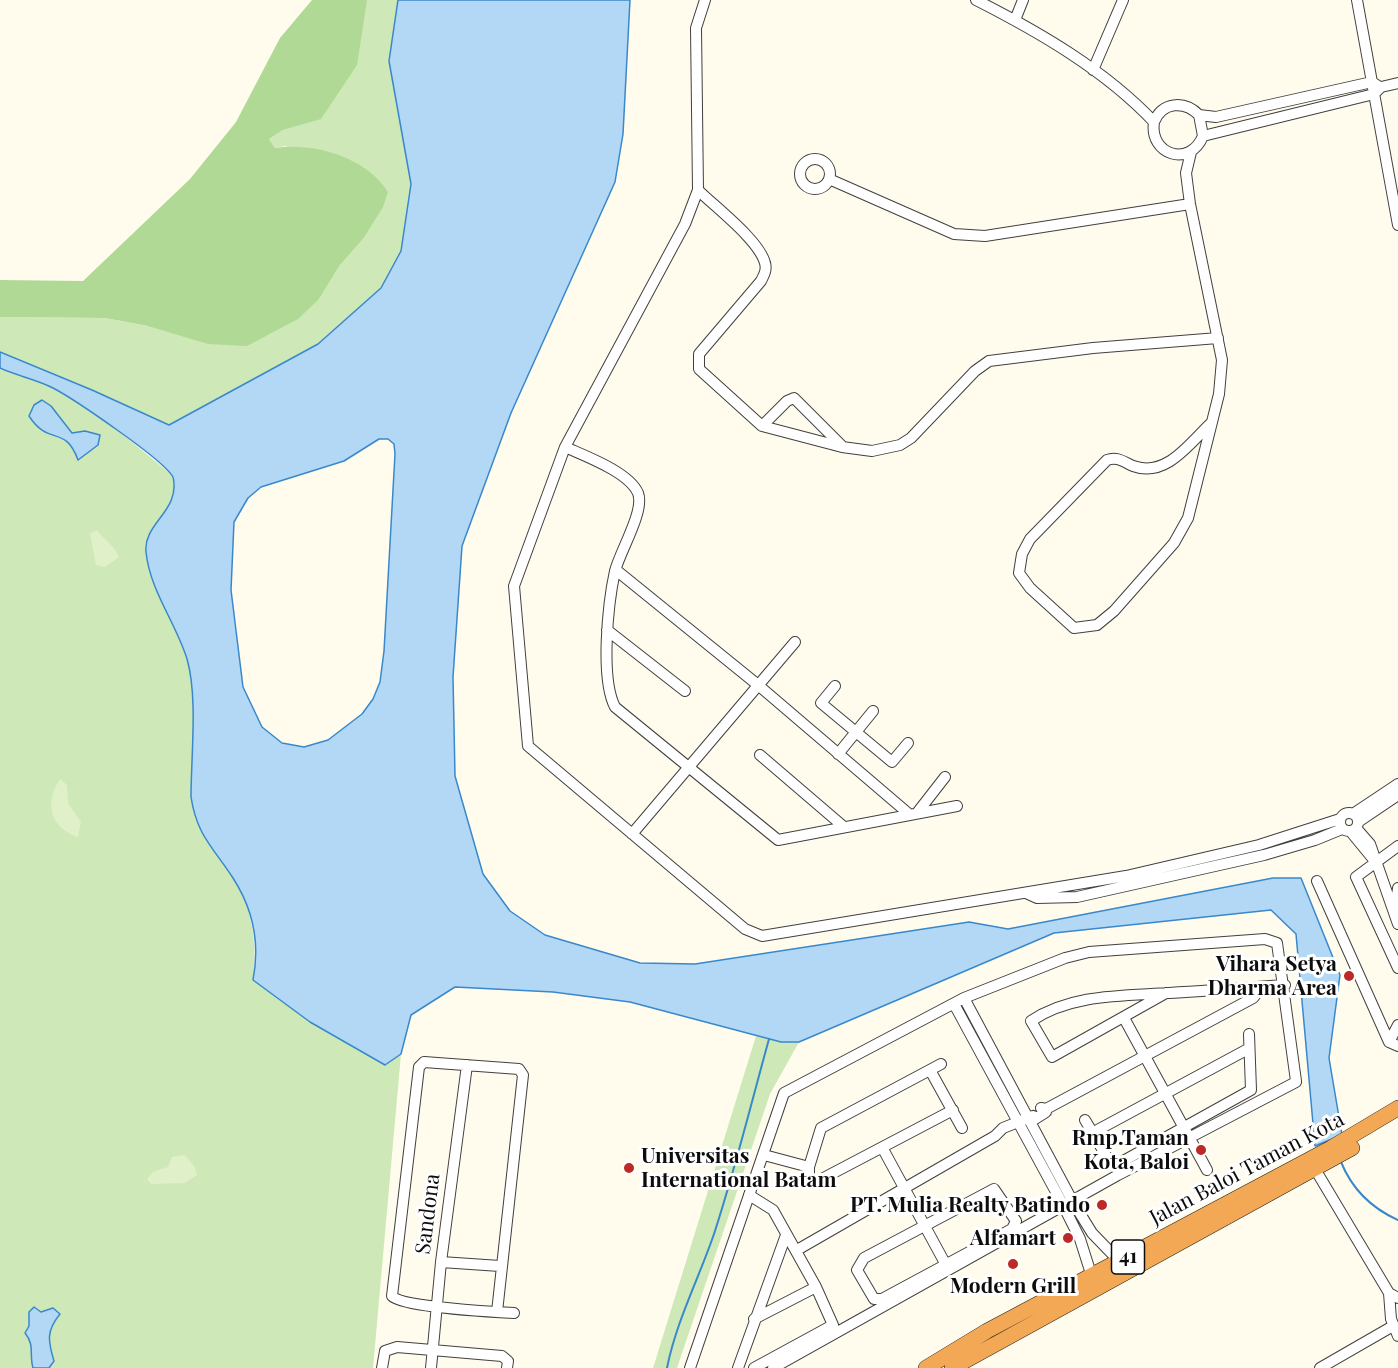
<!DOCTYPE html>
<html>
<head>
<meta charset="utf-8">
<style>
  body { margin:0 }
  canvas { display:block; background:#fffced }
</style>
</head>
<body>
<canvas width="1398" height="1368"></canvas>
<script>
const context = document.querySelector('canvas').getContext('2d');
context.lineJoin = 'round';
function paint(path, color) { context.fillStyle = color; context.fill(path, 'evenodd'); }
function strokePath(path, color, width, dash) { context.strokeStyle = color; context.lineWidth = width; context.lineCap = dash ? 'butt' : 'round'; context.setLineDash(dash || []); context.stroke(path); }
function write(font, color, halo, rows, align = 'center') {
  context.font = font + ' "Playfair Display",serif'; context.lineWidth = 6; context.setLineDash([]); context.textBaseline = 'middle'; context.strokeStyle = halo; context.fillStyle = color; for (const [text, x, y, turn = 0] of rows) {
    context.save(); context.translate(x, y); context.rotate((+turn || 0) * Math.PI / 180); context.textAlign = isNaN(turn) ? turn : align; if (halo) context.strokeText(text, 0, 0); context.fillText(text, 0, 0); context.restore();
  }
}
const green = new Path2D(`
  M367,0H398L389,61L411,184L401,251L381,288L318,344L169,426L92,390L0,352V317L105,318L148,326L319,299L340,265L363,239L286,146L275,148L269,139L283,130L306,123Z
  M0,368C17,376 35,379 52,387C95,410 133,443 171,474C184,507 143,522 146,553C150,591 176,623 187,660C198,698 191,756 191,797C197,836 213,847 233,878C253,910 257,942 253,980L310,1022L385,1065L401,1054L373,1368H0Z
  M756,1036L781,1042H799L770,1094L677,1368H653Z`);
const forest = new Path2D(`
  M312,0H367L357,65L321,119L283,130L269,139L275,148C314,142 366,157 388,192L383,207L363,239L340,265L319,299L298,319L247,346L208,344L148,326L105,318L0,317V280L83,281L190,179L236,122L280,38Z`);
const pitch = new Path2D(`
  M97,530C104,540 115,546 119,557L105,567L96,565L90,534Z
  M60,779L67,785L68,803L81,822L78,837C50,828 44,803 60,779Z
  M185,1155L194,1166L197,1175L185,1183L151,1184L147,1179L153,1172L168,1167L172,1157Z`);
const water = new Path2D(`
  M398,0H630L623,134L615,182L511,413L462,546L453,677L455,776L483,874L510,911L545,935L640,963L695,964L969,922L1008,929L1273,878H1301L1340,975L1329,1058L1342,1135L1315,1146L1296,934L1271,910L1054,933L799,1042H781L630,1002L553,992L455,987L411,1015L401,1054L385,1065L310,1022L253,980C260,944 253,909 233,878C213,847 197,836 191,797C191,756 198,697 187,659C176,623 150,591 146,552C143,523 181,511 173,477C164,460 74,399 53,388C36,379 17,376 0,368V352L92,390L169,425L318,344L381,288L401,251L411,184L389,61ZM379,439H388L394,444L395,454L384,651L380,682L373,699L362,714L328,740L304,747L282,743L262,727L243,687L231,590L234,522L248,498L261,487L344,461Z
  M42,400L51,406L72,433L85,431L100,435L98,445L78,460C65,424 49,447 29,416L34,405Z
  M34,1307L41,1312L53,1308L60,1314C46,1331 48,1341 54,1361L49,1368H33C29,1354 35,1345 25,1333L29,1326V1312Z`);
const stream = new Path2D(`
  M1341,1162C1352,1189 1371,1208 1398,1220
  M667,1368C676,1322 699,1278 714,1234C735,1170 751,1104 769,1039`);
const minor = new Path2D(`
  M705,0L696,28L698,190L685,224L565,447L514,586L528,746L745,929L762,936L1126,876L1259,845L1340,819
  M976,0C1039,32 1105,70 1154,122C1149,155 1190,168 1203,136L1199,115C1184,100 1162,102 1154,122
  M1357,0L1398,225
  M1015,20L1023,0
  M1093,70L1123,0
  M1199,115L1216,117L1372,82L1378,86
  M1203,136L1374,94L1381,87L1398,83
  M1191,152L1186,173L1190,204L1222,360L1219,394L1188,518L1174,543L1114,611L1097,625L1074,628L1030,588L1019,573L1022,554L1030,539L1107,460C1117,456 1124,462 1133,466C1166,478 1189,444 1211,423
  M800 174a15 15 0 1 1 30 0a15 15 0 1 1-30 0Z
  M829,179L954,234L985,236L1190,204
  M698,190C715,207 759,240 765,263C767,270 764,275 761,281L699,354V369L762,426L842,447L872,451L900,445L911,438L975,371L989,361L1093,348L1218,338
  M762,426L787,401L794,398L842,446
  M565,447C585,456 629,472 638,493C645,511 620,551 615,571C608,603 600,678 615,707L778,840L957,806
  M616,570L758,685L909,814
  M607,630L685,691
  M835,686L821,703L892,762L908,743
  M838,754L873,711
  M760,755L844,827
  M1340 822a9 9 0 1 1 18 0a9 9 0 1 1-18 0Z
  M917,813L945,777
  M1353,814L1398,784
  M1358,822L1398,795
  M1356,828L1370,844L1398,924
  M1351,832L1374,860
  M632,834L795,642
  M1398,846L1356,877L1398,968
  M1317,881L1389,1042L1398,1046
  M1026,893L1037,898L1077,897L1264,855L1315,840L1342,829
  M1395,912L1398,888
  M1166,993L1052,1057L1031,1021C1071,994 1122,996 1169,993C1208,991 1246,988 1285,985
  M964,998L1073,1202L1092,1233L1120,1262
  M954,1004L1062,1203L1080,1239L1092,1277
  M1124,1018L1207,1170
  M1389,1042L1398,1025
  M941,1064L821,1128L809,1167V1180L816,1182L953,1110
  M930,1070L962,1128
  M1041,1108L1046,1109L1253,998L1262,987
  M1085,1120L1111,1164L1116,1165L1251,1090L1249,1034
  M1092,1133L1248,1049
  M883,1149L946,1265
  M764,1155L809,1167
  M1315,1169L1389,1293L1398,1298
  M994,1189L1016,1221L1012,1229L882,1299H874L857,1270L864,1258Z
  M749,1195L773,1210L816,1287L833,1325L754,1368
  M797,1250L995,1136L1003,1128L1033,1116L1035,1119L1046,1112V1109
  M441,1262L500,1266
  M1389,1293L1391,1319L1398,1336
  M497,1312L523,1075L519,1069L424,1062L419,1067L392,1296C402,1307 494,1312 514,1313
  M754,1319L816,1287
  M382,1368L385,1351L397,1347L502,1356L508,1361L507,1368
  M431,1368L441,1262L467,1065
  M690,1368L784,1093L964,998L1065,958L1089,952L1265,939L1277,943L1296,1081
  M738,1368L786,1235
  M773,1368L1118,1175L1296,1082
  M1320,1368L1393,1326`);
const highway = new Path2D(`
  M926,1368L987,1331L1331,1148L1398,1108
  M952,1368L1352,1148`);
const markers = [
  [1349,976,6,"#bc2926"],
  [1201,1150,6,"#bc2926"],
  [629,1168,6,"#bc2926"],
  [1102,1205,6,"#bc2926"],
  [1068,1238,6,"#bc2926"],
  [1013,1264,6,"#bc2926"]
];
const shields = [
  [1128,1257,33]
];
const shieldNames = [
  ["41",1128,1257]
];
const poiNames = [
  ["Vihara Setya",1337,964],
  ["Dharma Area",1337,988],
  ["Rmp.Taman",1189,1138],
  ["Kota, Baloi",1189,1162],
  ["Universitas",641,1156,"left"],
  ["International Batam",641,1180,"left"],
  ["PT. Mulia Realty Batindo",1090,1205],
  ["Alfamart",1056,1238],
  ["Modern Grill",1013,1286,"center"]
];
const streetNames = [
  ["Jalan Baloi Taman Kota",1247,1169,-28],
  ["Sandona",428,1214,-83]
];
paint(green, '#cee9b7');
paint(forest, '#b0d996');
paint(pitch, '#e0f0c9');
paint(water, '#b2d8f6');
strokePath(water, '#3988cc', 1.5);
strokePath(stream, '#3988cc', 2);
strokePath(minor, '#404040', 12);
strokePath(highway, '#1e1e1e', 16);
strokePath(minor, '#fff', 10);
strokePath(highway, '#f3a856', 15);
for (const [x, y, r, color] of markers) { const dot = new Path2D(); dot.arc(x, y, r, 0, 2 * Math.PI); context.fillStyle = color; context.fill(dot); strokePath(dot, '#fff', 2); }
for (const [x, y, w] of shields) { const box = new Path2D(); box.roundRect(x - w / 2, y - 17, w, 34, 4.5); context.fillStyle = '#fff'; context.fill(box); strokePath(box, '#0d0d0d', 1.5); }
write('bold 20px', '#0d0d0d', null, shieldNames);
write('bold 21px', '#0d0d0d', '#fff', poiNames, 'right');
write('21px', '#0d0d0d', '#fff', streetNames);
</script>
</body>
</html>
